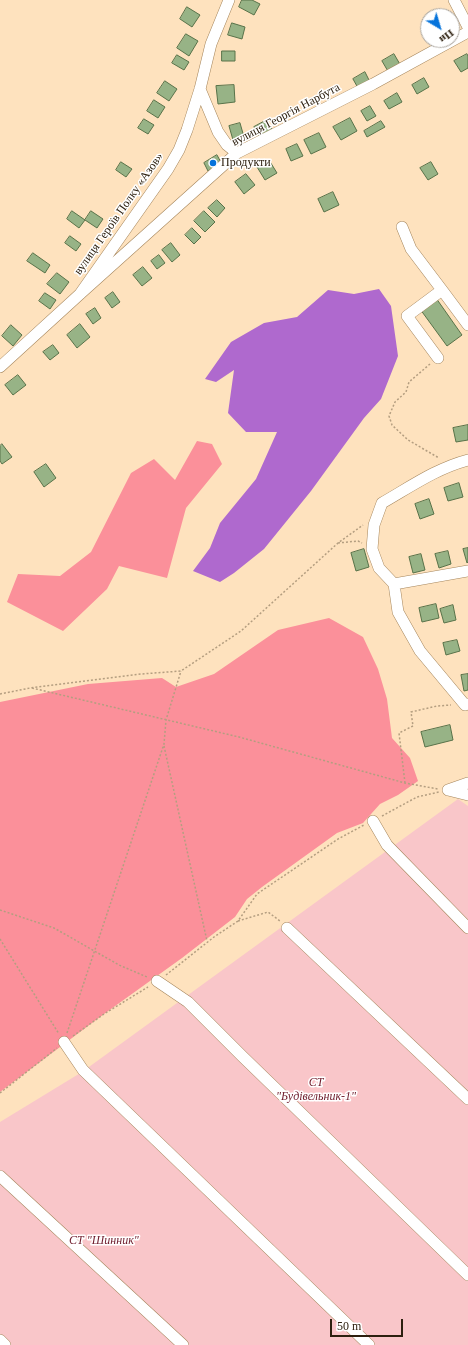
<!DOCTYPE html>
<html>
<head>
<meta charset="utf-8">
<style>
  body { margin:0 }
  #map { position:relative; width:468px; height:1345px; overflow:hidden; background:#fee2be; font-family:"Times New Roman",serif }
  canvas { display:block }
  .north { position:absolute; left:420px; top:8px; width:40px; height:40px; box-sizing:border-box; background:#fff; border:1px solid #aba69f; border-radius:50%; rotate:142deg; font-size:11px; font-weight:700; line-height:16px; text-align:center; color:#2d200f }
  .north::after { content:''; display:block; margin:auto; width:14px; height:18px; background:#0573db; clip-path:polygon(50% 0,100% 100%,50% 72%,0 100%) }
  .scale { position:absolute; left:330px; top:1319px; width:73px; height:18px; box-sizing:border-box; border:2px solid #2d200f; border-top:0; padding-left:5px; font-size:12px; line-height:14px; white-space:nowrap; color:#2d200f; -webkit-text-stroke:3px #fff; paint-order:stroke }
</style>
</head>
<body>
<div id="map">
<canvas width="468" height="1345"></canvas>
<div class="north">Пн</div>
<div class="scale">50 m</div>
</div>
<script>
const context = document.querySelector('canvas').getContext('2d');
context.lineJoin = 'round';
function paint(path, color) { context.fillStyle = color; context.fill(path, 'evenodd'); }
function strokePath(path, color, width, dash) { context.strokeStyle = color; context.lineWidth = width; context.lineCap = dash ? 'butt' : 'round'; context.setLineDash(dash || []); context.stroke(path); }
function write(font, color, halo, rows, align = 'center') {
  context.font = font + ' "Times New Roman",serif'; context.lineWidth = 3; context.setLineDash([]); context.textBaseline = 'middle'; context.strokeStyle = halo; context.fillStyle = color; for (const [text, x, y, turn = 0] of rows) {
    context.save(); context.translate(x, y); context.rotate((+turn || 0) * Math.PI / 180); context.textAlign = isNaN(turn) ? turn : align; if (halo) context.strokeText(text, 0, 0); context.fillText(text, 0, 0); context.restore();
  }
}
const green = new Path2D(`
  M458,799L468,806V1345H0V1122L82,1072Z`);
const forest = new Path2D(`
  M197,441L212,444L222,464L186,508L167,578L119,566L107,589L63,631L7,602L18,574L60,576L91,552L131,473L154,459L175,480Z
  M329,618L363,637L378,669L387,699L392,738L410,758L418,781L398,795L380,804L363,823L337,833L262,887L247,899L235,917L182,958L104,1014L0,1092V702L88,684L162,678L176,687L214,674L278,630Z`);
const water = new Path2D(`
  M379,289L391,306L398,356L381,399L364,418L311,491L264,549L234,573L220,582L193,571L210,548L220,523L256,479L277,432H246L228,413L234,370L216,382L205,379L231,342L264,323L297,317L328,290L354,294Z`);
const building = new Path2D(`
  M242,0H252L260,4L254,15L239,7Z
  M187,7L200,15L192,27L180,19Z
  M232,23L245,27L242,39L228,35Z
  M186,34L198,41L189,56L177,48Z
  M222,51H235V61H222Z
  M394,54L401,66L389,73L382,61Z
  M467,54L468,56V68L461,72L454,61Z
  M177,55L189,62L184,70L172,63Z
  M365,72L370,82L358,88L353,79Z
  M424,78L429,87L417,94L412,85Z
  M165,81L177,89L169,101L157,93Z
  M234,85L235,102L218,104L216,86Z
  M397,93L402,102L389,109L384,101Z
  M154,100L165,107L158,118L147,111Z
  M370,106L376,116L367,121L361,111Z
  M350,118L357,131L341,140L333,127Z
  M144,119L154,125L148,134L138,128Z
  M267,120L274,133L261,139L254,127Z
  M381,121L385,127L367,137L364,131Z
  M240,123L244,137L233,140L229,126Z
  M319,133L326,147L311,154L304,140Z
  M297,144L303,156L291,161L286,149Z
  M217,155L222,164L208,171L204,163Z
  M269,160L277,173L265,180L257,167Z
  M121,162L132,169L126,177L116,170Z
  M431,162L438,174L428,180L420,168Z
  M246,174L255,185L244,194L235,182Z
  M333,192L339,205L324,212L318,199Z
  M217,200L225,208L217,217L208,208Z
  M72,211L85,220L79,228L67,219Z
  M91,211L103,219L97,228L85,220Z
  M204,211L215,222L205,232L194,221Z
  M192,228L201,237L194,244L185,235Z
  M70,236L81,244L76,251L65,243Z
  M171,243L180,255L172,262L162,250Z
  M33,253L50,265L45,273L27,261Z
  M159,255L165,263L157,269L151,261Z
  M143,267L152,278L142,286L133,275Z
  M57,273L69,282L60,294L47,284Z
  M113,292L120,302L112,308L105,298Z
  M45,293L56,300L50,309L39,301Z
  M436,298L462,335L447,346L420,309Z
  M95,308L101,318L93,324L86,314Z
  M80,324L90,337L77,348L67,335Z
  M11,325L22,335L13,346L2,336Z
  M53,345L59,353L50,360L43,352Z
  M18,375L26,385L13,395L5,385Z
  M468,425V440L456,442L453,428Z
  M2,444L12,457L2,464L0,461V446Z
  M46,464L56,478L44,487L34,472Z
  M459,483L463,497L448,501L444,488Z
  M429,499L434,514L420,519L415,504Z
  M468,548V562L467,563L463,549Z
  M364,549L369,567L356,571L351,553Z
  M448,551L451,564L439,568L435,554Z
  M421,554L425,570L413,573L409,557Z
  M436,604L439,618L422,622L419,608Z
  M453,605L456,620L444,623L440,609Z
  M457,640L460,651L446,655L443,643Z
  M468,674V690L464,691L461,675Z
  M450,725L453,740L425,747L421,732Z`);
const path = new Path2D(`
  M430,364L409,382L406,392L395,402L389,416L392,425L408,440L439,458
  M338,543L358,541L362,543
  M32,688L239,737L405,783L438,789
  M0,694L30,688L141,674L181,671L241,631L338,543L363,525
  M164,746L207,941
  M405,783L399,733L413,726L411,712L437,706L451,705
  M382,816L417,797L439,792
  M0,910L54,928L119,965L147,977
  M238,921L268,912L280,921
  M0,939L59,1034
  M166,975L214,937L238,921L257,894L338,839L364,825
  M67,1033L164,744L166,720L181,671
  M73,1036L104,1014L148,987
  M0,1093L57,1048`);
const minor = new Path2D(`
  M454,0L468,27
  M200,89L218,132L227,145L237,153
  M402,227L411,249L442,290
  M80,294L237,153L373,84L468,32
  M438,358L407,316L442,290L468,325
  M0,367L80,294L168,169L179,150L187,130L200,89L211,44L229,0
  M468,460C437,468 410,487 382,503L374,525L372,549L379,568L394,584L398,612L420,651L465,705L468,704
  M394,584L468,571
  M448,790L468,783
  M448,790L468,795
  M373,821L387,845L468,928
  M287,928L468,1099
  M157,981L188,1002L242,1056L468,1275
  M64,1042L83,1070L369,1345
  M0,1176L183,1345
  M0,1340L5,1345`);
const markers = [
  [213,163,4,"#0573db"]
];
const streetNames = [
  ["вулиця Георгія Нарбута",286,115,-28],
  ["вулиця Героїв Полку «Азов»",119,214,-55]
];
const poiNames = [
  ["Продукти",221,163]
];
const parkNames = [
  ["СТ",316,1083],
  ["\"Будівельник-1\"",316,1097],
  ["СТ \"Шинник\"",104,1241]
];
paint(green, '#f9c6c9');
paint(forest, '#fb909a');
paint(water, '#af69ce');
paint(building, '#97b386');
strokePath(building, '#587249', 1);
strokePath(minor, '#a5855b', 12);
strokePath(path, '#b49e80', 1.5, [2, 2]);
strokePath(minor, '#fff', 11);
for (const [x, y, r, color] of markers) { const dot = new Path2D(); dot.arc(x, y, r, 0, 2 * Math.PI); context.fillStyle = color; context.fill(dot); strokePath(dot, '#fff', 1.5); }
write('12px', '#2d200f', '#fff', streetNames);
write('12px', '#2d200f', '#fff', poiNames, 'left');
write('italic 12px', '#6e1b2b', '#fff', parkNames);
</script>
</body>
</html>
